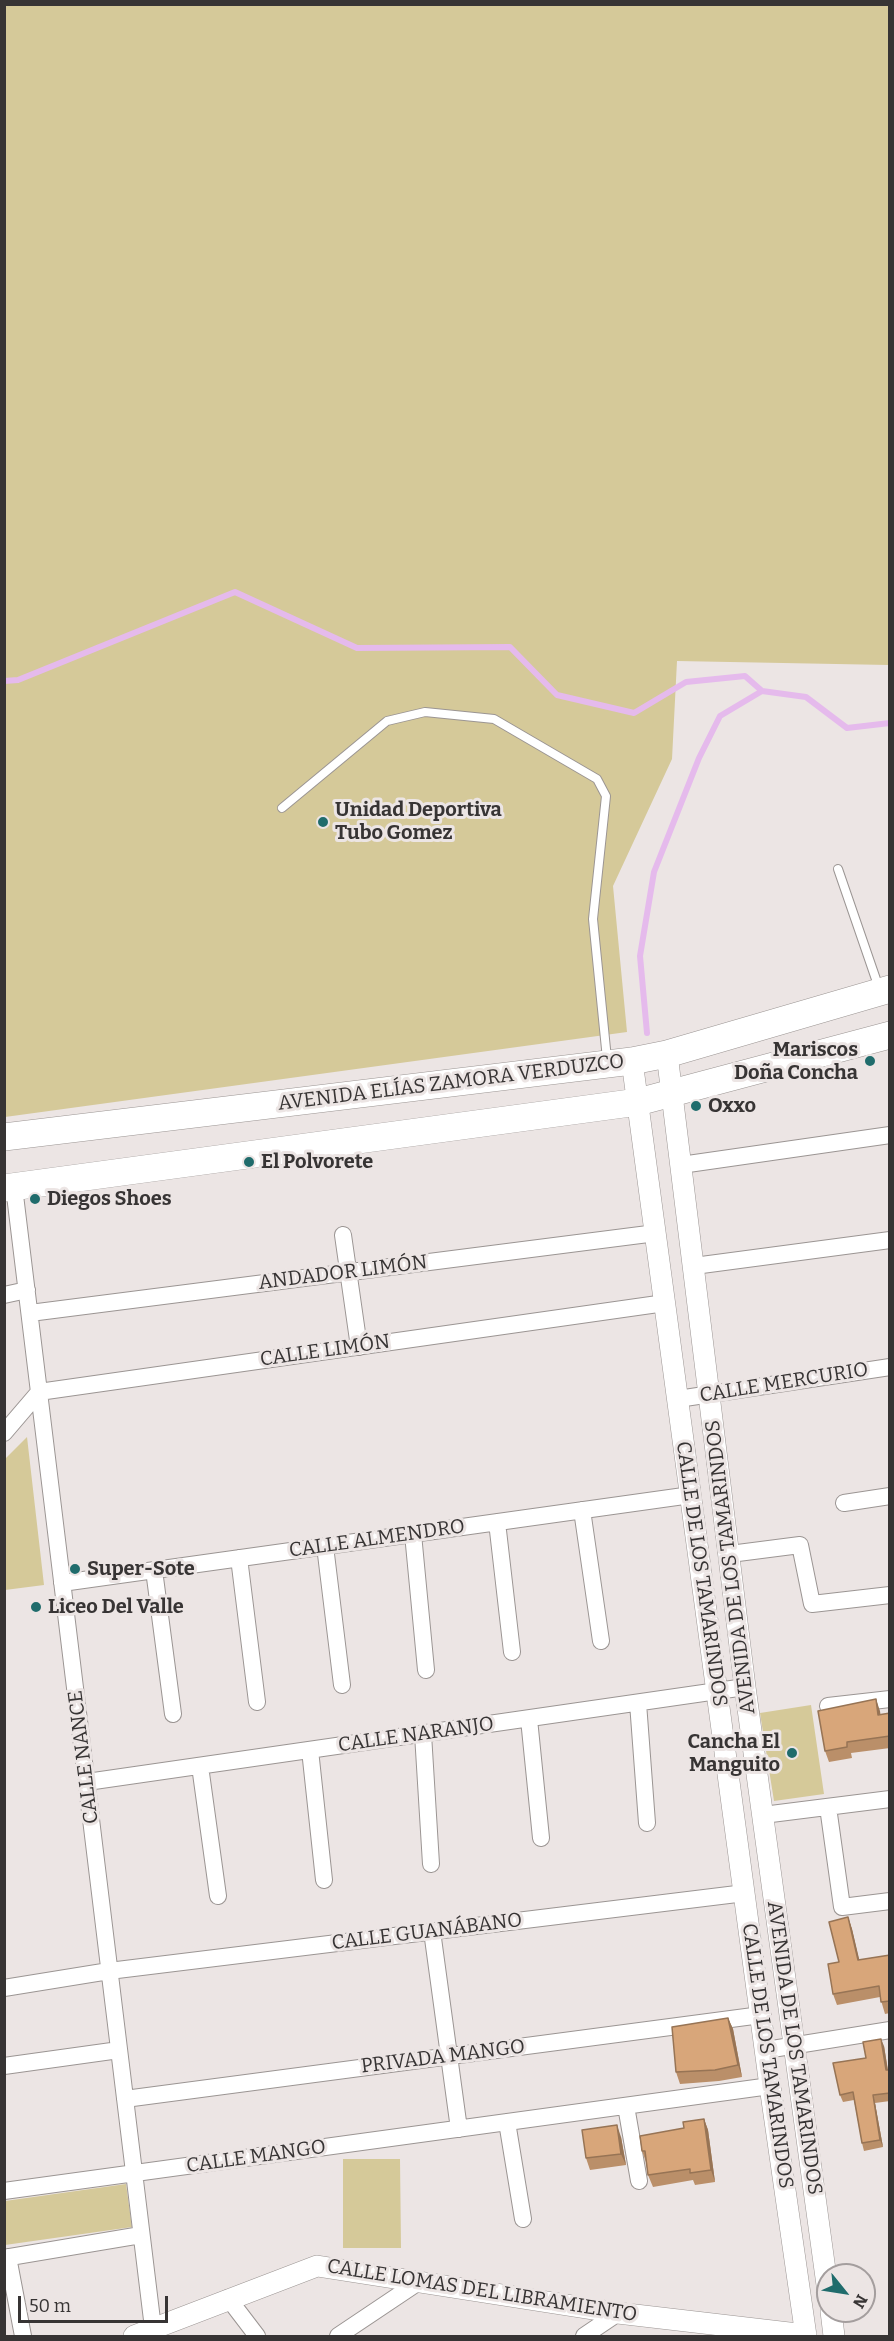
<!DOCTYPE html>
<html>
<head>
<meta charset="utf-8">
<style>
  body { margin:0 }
  #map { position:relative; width:894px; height:2341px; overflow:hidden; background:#ece5e4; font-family:Bitter,serif }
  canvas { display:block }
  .frame { position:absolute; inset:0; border:6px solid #373434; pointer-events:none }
  .north { position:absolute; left:816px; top:2263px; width:60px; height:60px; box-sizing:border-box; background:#ece5e4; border:2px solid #a49e9e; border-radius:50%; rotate:120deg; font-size:16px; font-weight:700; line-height:24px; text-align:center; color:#373434 }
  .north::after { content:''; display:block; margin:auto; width:21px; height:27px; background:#206c6c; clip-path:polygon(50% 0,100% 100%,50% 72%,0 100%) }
  .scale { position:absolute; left:18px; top:2296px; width:150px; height:27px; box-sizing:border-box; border:3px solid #373434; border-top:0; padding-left:8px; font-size:18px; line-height:21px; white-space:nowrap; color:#373434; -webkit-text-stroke:4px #ece5e4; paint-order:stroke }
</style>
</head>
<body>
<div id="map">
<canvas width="894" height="2341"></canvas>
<div class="frame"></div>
<div class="north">N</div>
<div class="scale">50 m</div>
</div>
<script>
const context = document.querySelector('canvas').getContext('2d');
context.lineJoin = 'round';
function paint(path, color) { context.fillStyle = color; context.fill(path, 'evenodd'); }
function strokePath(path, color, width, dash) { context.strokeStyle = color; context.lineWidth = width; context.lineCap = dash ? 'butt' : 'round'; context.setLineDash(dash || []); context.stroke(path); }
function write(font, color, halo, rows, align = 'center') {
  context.font = font + ' Bitter,serif'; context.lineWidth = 6; context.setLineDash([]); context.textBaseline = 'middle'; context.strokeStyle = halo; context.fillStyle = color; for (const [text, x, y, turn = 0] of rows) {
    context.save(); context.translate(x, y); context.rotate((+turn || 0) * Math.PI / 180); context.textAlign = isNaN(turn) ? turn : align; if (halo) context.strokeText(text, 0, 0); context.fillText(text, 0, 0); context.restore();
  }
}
const green = new Path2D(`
  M4,5H889V665L677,661L672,759L613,886L627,1032L5,1117Z
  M27,1437L44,1585L5,1590V1459Z
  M811,1705L824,1794L774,1801L760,1713Z
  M343,2159H400L401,2248H343Z
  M126,2184L132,2227L5,2245V2201Z`);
const stream = new Path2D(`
  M4,681L18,680L235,592L357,648L510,647L557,695L634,713L686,682L745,676L762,691
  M647,1033L640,956L654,872L699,758L720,716L762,691L806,697L847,728L890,723`);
const service = new Path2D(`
  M282,808L387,721L425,712L494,719L597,779L606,796L593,919L607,1059
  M838,869L879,988`);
const minor = new Path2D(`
  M681,1165L890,1135
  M14,1187L153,2328
  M343,1235L359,1347
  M694,1266L890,1240
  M4,1295L27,1290
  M30,1313L656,1233
  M678,1399L890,1367
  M4,1433L39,1392L665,1303
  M844,1503L890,1496
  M582,1510L601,1641
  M497,1522L512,1652
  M413,1534L426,1670
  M325,1546L342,1685
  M730,1554L800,1545L812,1604L890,1595
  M239,1558L257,1702
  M154,1570L173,1714
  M62,1583L691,1495
  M638,1703L647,1823
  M828,1706L890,1699
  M529,1719L541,1838
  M423,1734L431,1864
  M310,1750L324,1880
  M200,1766L218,1896
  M87,1782L745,1687
  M828,1807L842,1907L890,1901
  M763,1815L890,1799
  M432,1931L459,2129
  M4,1988L109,1971L745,1893
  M766,2050L890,2030
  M4,2066L119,2050
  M125,2099L761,2015
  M626,2106L639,2181
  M507,2122L523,2219
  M4,2191L770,2086
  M8,2257L23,2336
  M4,2258L141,2235
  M228,2298L257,2336
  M338,2336L420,2281
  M584,2336L618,2313`);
const tertiary = new Path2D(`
  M667,1054L745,1687L828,2292
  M632,1061L770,2086L806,2336
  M831,2311L834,2336
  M134,2336L317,2266L618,2313L806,2335`);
const primary = new Path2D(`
  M4,1137L632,1061L667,1054L890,989
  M4,1188L638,1102L890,1035`);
const wall = new Path2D(`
  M876,1699L880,1715L890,1713V1748L851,1753L852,1758L829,1762L825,1751Z
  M848,1917L852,1929L859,1960L890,1955V2013L885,2014L880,1997L837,2005L833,1994Z
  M728,2018L733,2029L742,2077L719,2081L680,2084L676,2072Z
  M884,2046L888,2070H890V2101L875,2103L883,2147L864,2151L862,2143L854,2100L843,2102L840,2095L866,2058Z
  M704,2119L708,2130L715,2182L695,2185L693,2180L653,2187L648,2175L646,2162L642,2151Z
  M621,2137L626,2165L590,2170L586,2158Z`);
const shadedWall = new Path2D(`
  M876,1699L880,1711L882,1726L878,1715Z
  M848,1917L852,1929L862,1971L858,1960Z
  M728,2018L733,2029L742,2077L738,2065Z
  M881,2039L884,2046L889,2078L886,2070Z
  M873,2095L875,2103L883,2147L880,2140Z
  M704,2119L708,2130L715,2182L711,2170Z
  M617,2125L621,2137L626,2165L621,2154Z`);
const building = new Path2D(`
  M876,1699L878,1715L890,1713V1736L847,1742V1747L825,1751L818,1711Z
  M848,1917L858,1960L890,1955V2001L881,2002L879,1986L833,1994L828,1964L839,1962L829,1922Z
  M728,2018L738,2065L715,2070L676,2072L672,2027Z
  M881,2039L886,2070H890V2093L873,2095L880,2140L862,2143L853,2092L840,2095L833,2063L866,2058L863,2042Z
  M704,2119L711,2170L690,2173V2169L648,2175L645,2151H642L640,2136L684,2128L683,2122Z
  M617,2125L621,2154L586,2158L582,2130Z`);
const markers = [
  [323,822,6,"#206c6c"],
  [870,1061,6,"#206c6c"],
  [696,1106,6,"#206c6c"],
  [249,1162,6,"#206c6c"],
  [35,1199,6,"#206c6c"],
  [75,1569,6,"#206c6c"],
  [36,1607,6,"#206c6c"],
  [792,1753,6,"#206c6c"]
];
const poiNames = [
  ["Unidad Deportiva",335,810],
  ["Tubo Gomez",335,833],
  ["Mariscos",858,1050,"right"],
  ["Doña Concha",858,1073,"right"],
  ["Oxxo",708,1106],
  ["El Polvorete",261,1162],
  ["Diegos Shoes",47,1199],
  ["Super-Sote",87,1569],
  ["Liceo Del Valle",48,1607],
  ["Cancha El",780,1742,"right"],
  ["Manguito",780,1765,"right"]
];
const streetNames = [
  ["AVENIDA ELÍAS ZAMORA VERDUZCO",451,1083,-7],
  ["ANDADOR LIMÓN",343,1273,-7],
  ["CALLE LIMÓN",325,1351,-8],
  ["CALLE MERCURIO",784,1383,-9],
  ["CALLE ALMENDRO",377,1539,-8],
  ["AVENIDA DE LOS TAMARINDOS",731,1567,-97],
  ["CALLE DE LOS TAMARINDOS",701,1574,82],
  ["CALLE NARANJO",416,1735,-8],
  ["CALLE NANCE",84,1757,-97],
  ["CALLE GUANÁBANO",427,1932,-7],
  ["AVENIDA DE LOS TAMARINDOS",794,2048,82],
  ["CALLE DE LOS TAMARINDOS",767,2056,82],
  ["PRIVADA MANGO",443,2057,-7],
  ["CALLE MANGO",256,2157,-8],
  ["CALLE LOMAS DEL LIBRAMIENTO",482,2291,9]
];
paint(green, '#d5c999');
strokePath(stream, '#e5baec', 6);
strokePath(service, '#9b9593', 10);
strokePath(minor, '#9b9593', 18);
strokePath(tertiary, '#9b9593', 22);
strokePath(primary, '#9b9593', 28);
strokePath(service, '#fff', 8);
strokePath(minor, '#fff', 16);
strokePath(tertiary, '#fff', 21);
strokePath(primary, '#fff', 27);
paint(wall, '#ba8f69');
paint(shadedWall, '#977455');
paint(building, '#d8a67a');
strokePath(building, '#977455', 1.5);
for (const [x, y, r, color] of markers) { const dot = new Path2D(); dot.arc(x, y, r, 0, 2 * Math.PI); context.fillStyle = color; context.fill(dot); strokePath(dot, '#ece5e4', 2); }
write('bold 20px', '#373434', '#ece5e4', poiNames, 'left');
write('20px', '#373434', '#ece5e4', streetNames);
</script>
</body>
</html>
